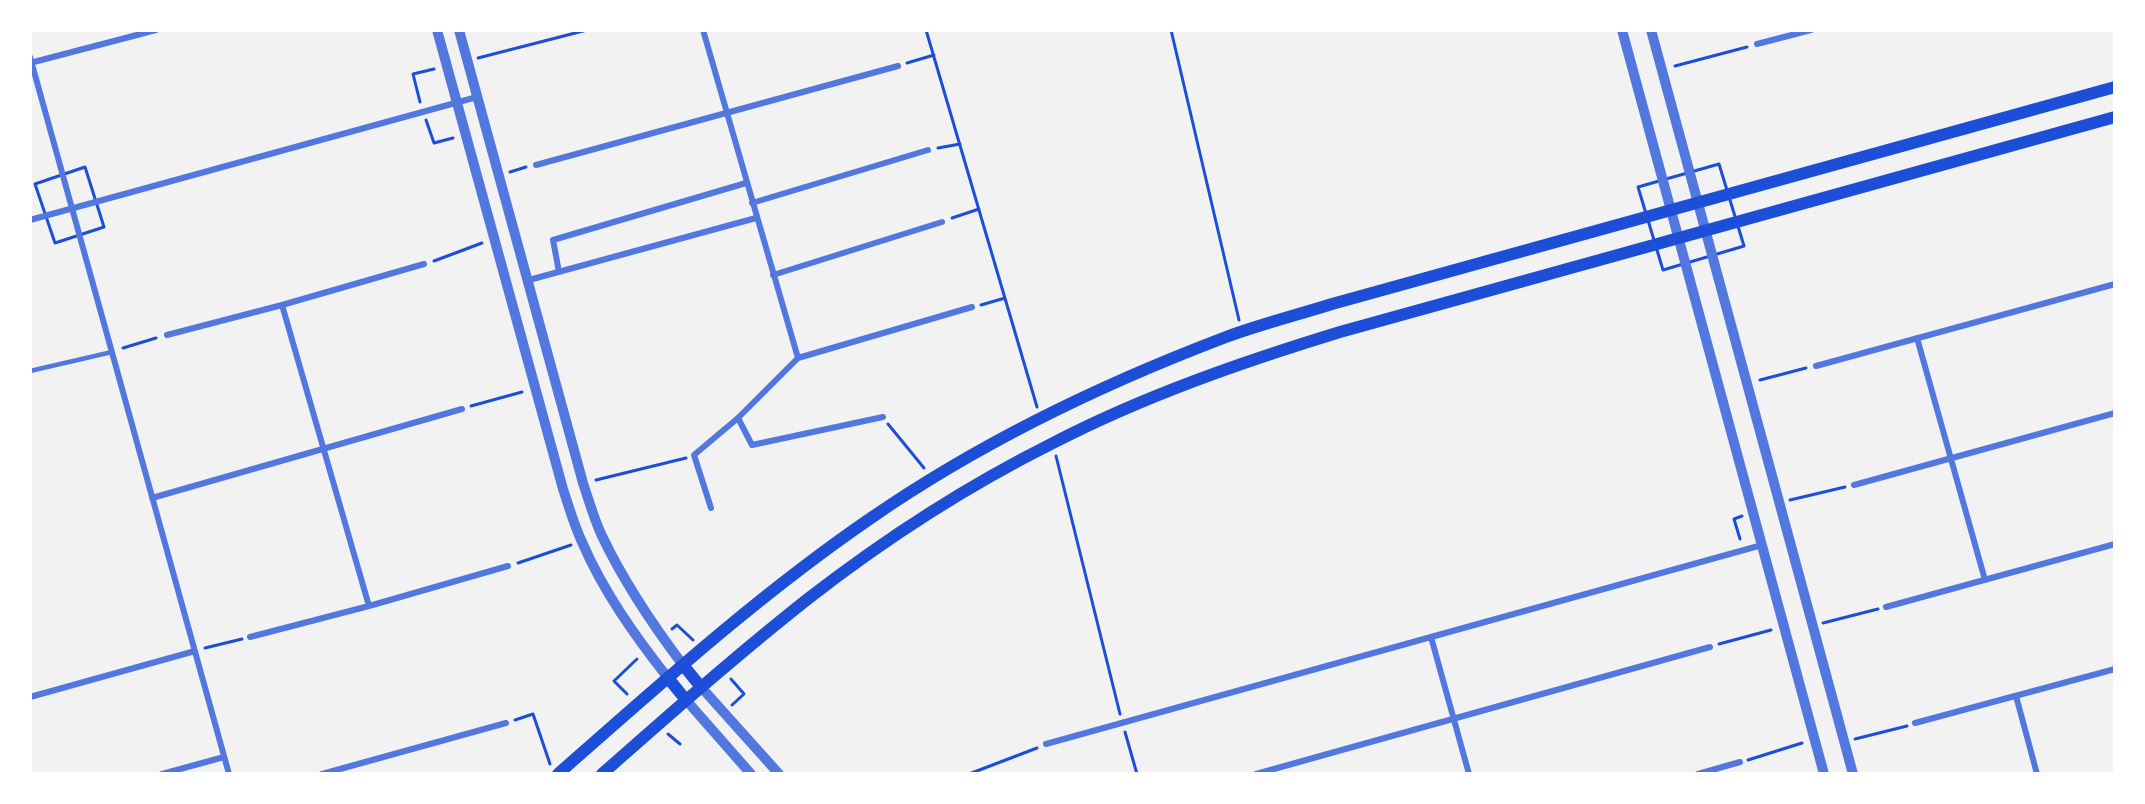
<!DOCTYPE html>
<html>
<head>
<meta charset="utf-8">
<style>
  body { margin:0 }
  #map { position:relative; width:2145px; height:804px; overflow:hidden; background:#f2f2f2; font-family:"Work Sans",sans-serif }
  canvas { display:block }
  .frame { position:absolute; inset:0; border:32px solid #fff; pointer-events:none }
</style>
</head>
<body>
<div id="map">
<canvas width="2145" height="804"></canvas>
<div class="frame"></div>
</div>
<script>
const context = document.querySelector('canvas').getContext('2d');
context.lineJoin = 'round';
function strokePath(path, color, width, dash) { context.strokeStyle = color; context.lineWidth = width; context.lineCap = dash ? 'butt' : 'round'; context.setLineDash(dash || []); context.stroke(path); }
const path = new Path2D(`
  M926,30L1037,407
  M1171,30L1239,320
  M478,58L587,30
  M907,63L934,55
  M1675,66L1747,47
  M420,102L413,74L434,69
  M426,120L434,143L453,138
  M938,148L960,144
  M1719,164L1744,246L1663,270L1638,187Z
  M85,167L104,227L55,243L35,184Z
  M510,172L526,167
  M952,218L979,209
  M434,261L482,243
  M981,305L1005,298
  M123,348L156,338
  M1760,380L1806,368
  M471,406L522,392
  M888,424L924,468
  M1056,456L1120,714
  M596,480L686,458
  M1790,500L1845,487
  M1740,539L1734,519L1742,516
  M518,563L571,545
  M1823,623L1878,609
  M672,629L677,625L693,640
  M1719,644L1771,630
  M205,648L242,639
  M731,679L744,694L732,705
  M627,694L614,681L637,659
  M515,720L533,714L550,764
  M1125,732L1137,774
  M668,734L680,744
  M1855,739L1907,726
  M1748,760L1802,743
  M969,774L1037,748`);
const service = new Path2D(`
  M30,371L112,352`);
const minor = new Path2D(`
  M703,30L798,358L972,307
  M1757,44L1811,30
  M30,57L229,774
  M30,63L156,30
  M536,165L898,66
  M752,203L928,150
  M30,220L477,97
  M559,272L553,240L746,183
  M773,275L942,222
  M529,280L756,218
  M282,305L369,606
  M167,335L282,305L424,264
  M1917,338L1985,580
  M1816,366L2115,284
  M738,418L752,445L883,417
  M1854,485L2115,413
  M152,498L462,409
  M711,508L694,455L738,418L798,358
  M1886,607L2115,544
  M250,637L369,606L508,566
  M1431,637L1469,774
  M2016,696L2037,774
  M30,697L195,651
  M1915,723L2115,669
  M1046,744L1762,545
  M162,774L224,757
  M322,774L506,723
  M1256,774L1710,647
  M1698,774L1740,762`);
const tertiary = new Path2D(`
  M437,30L563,489C569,507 574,525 582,542C603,591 635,636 668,678
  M459,30L583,483C589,501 594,519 602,536C624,582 652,624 683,665
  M1622,30L1824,774
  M1651,30L1853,774
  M701,687L779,774
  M686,700L751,774`);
const secondary = new Path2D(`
  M683,665L701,687
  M668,678L686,700
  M558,774C659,685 760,594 871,518C981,442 1102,384 1226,337C1261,324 1297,315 1332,304L2115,87
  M602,774C670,714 738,654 809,598C885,539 967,486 1053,443C1144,396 1242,362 1340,332L2115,117`);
strokePath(path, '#1d4ed8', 3);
strokePath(service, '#5277de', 4.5);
strokePath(minor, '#5277de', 6);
strokePath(tertiary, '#5277de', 10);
strokePath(secondary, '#1d4ed8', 12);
</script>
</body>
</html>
